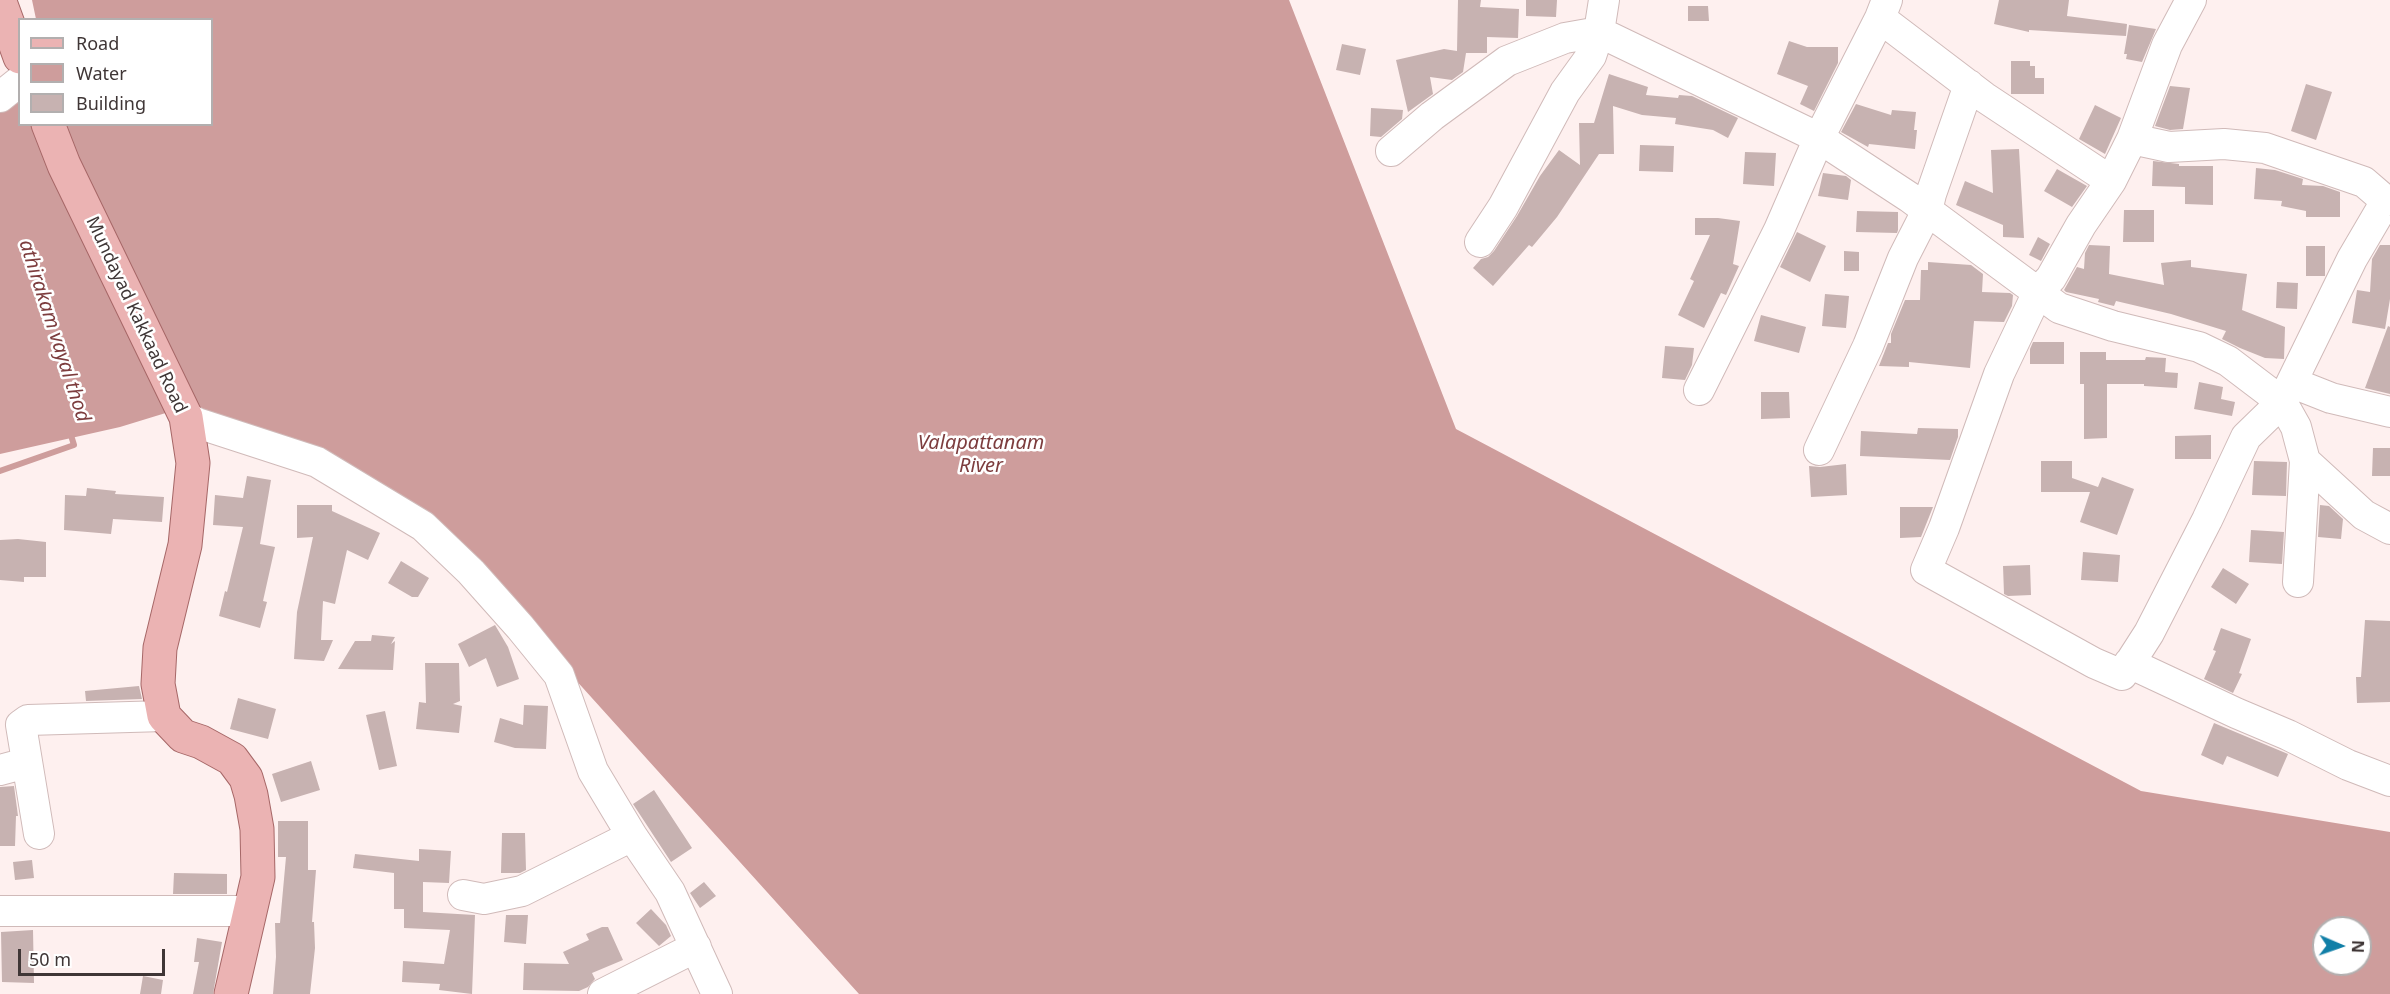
<!DOCTYPE html>
<html>
<head>
<meta charset="utf-8">
<style>
  body { margin:0 }
  #map { position:relative; width:2390px; height:994px; overflow:hidden; background:#fef0ef; font-family:"Noto Sans",sans-serif }
  canvas { display:block }
  .legend { position:absolute; left:18px; top:18px; width:195px; height:108px; box-sizing:border-box; background:#fff; border:2px solid #b2afaf; margin:0; padding:8px 10px; list-style:none; font-size:18px; color:#3f3636 }
  .legend li { display:flex; align-items:center; gap:12px; height:30px }
  .legend b { width:30px; border:2px solid #b2afaf }
  .north { position:absolute; left:2312px; top:916px; width:60px; height:60px; box-sizing:border-box; background:#fff; border:2px solid #b2afaf; border-radius:50%; rotate:92deg; font-size:16px; font-weight:700; line-height:24px; text-align:center; color:#3f3636 }
  .north::after { content:''; display:block; margin:auto; width:21px; height:27px; background:#117fa7; clip-path:polygon(50% 0,100% 100%,50% 72%,0 100%) }
  .scale { position:absolute; left:18px; top:949px; width:147px; height:27px; box-sizing:border-box; border:3px solid #3f3636; border-top:0; padding-left:8px; font-size:18px; line-height:21px; white-space:nowrap; color:#3f3636; -webkit-text-stroke:4px #fff; paint-order:stroke }
</style>
</head>
<body>
<div id="map">
<canvas width="2390" height="994"></canvas>
<ul class="legend">
<li><b style="height:8px;background:#ebb3b3"></b>Road</li>
<li><b style="height:16px;background:#ce9d9c"></b>Water</li>
<li><b style="height:16px;background:#c7b2b1"></b>Building</li>
</ul>
<div class="north">N</div>
<div class="scale">50 m</div>
</div>
<script>
const context = document.querySelector('canvas').getContext('2d');
context.lineJoin = 'round';
function paint(path, color) { context.fillStyle = color; context.fill(path, 'evenodd'); }
function strokePath(path, color, width, dash) { context.strokeStyle = color; context.lineWidth = width; context.lineCap = dash ? 'butt' : 'round'; context.setLineDash(dash || []); context.stroke(path); }
function write(font, color, halo, rows, align = 'center') {
  context.font = font + ' "Noto Sans",sans-serif'; context.lineWidth = 5; context.setLineDash([]); context.textBaseline = 'middle'; context.strokeStyle = halo; context.fillStyle = color; for (const [text, x, y, turn = 0] of rows) {
    context.save(); context.translate(x, y); context.rotate((+turn || 0) * Math.PI / 180); context.textAlign = isNaN(turn) ? turn : align; if (halo) context.strokeText(text, 0, 0); context.fillText(text, 0, 0); context.restore();
  }
}
const water = new Path2D(`
  M32,0H1289L1456,429L2141,791L2390,832V994H859L435,524L182,408L120,427L0,454V85L19,66L20,124H212V20L36,19ZM2324,928H2360V964H2324Z`);
const stream = new Path2D(`
  M0,471L74,445L70,432`);
const building = new Path2D(`
  M1458,0H1481L1480,7L1519,9L1518,38L1487,37V53H1466L1463,72L1452,80L1430,77L1433,94L1408,112L1396,60L1444,49L1457,51Z
  M1526,0H1557L1556,17L1526,16Z
  M1999,0H2069L2067,16L2127,24L2126,36L2029,30V32L1994,24Z
  M1688,6H1708L1709,21H1688Z
  M2129,25L2156,29L2142,62L2126,59L2127,54H2124Z
  M1789,41L1807,47H1838V63L1814,111L1800,104L1808,86L1777,74Z
  M1342,44L1366,49L1360,75L1336,70Z
  M2011,61H2030V66H2035V78H2044V94H2011Z
  M1609,74L1648,87L1646,95L1678,98L1679,95L1692,96L1738,118L1728,138L1713,130L1675,124L1676,118L1642,115L1613,106L1614,154H1599L1557,217L1532,247L1529,245L1493,286L1473,268L1481,259L1488,257L1494,251L1517,216L1540,176L1559,150L1580,165L1579,123H1594Z
  M2306,84L2332,92L2316,140L2291,131Z
  M2170,86L2190,88L2183,129L2170,130L2155,126Z
  M1856,104L1891,115L1892,110L1916,112L1914,130H1917L1915,149L1869,144L1868,147L1841,132Z
  M2095,105L2121,118L2105,154L2079,139Z
  M1371,108L1403,110L1402,119L1381,137L1370,136Z
  M1640,145L1674,146L1673,172L1639,171Z
  M2019,149L2024,238L2003,237V225L1956,205L1965,181L1993,193L1991,150Z
  M1745,152L1776,153L1774,186L1743,184Z
  M2153,161L2179,164V166H2213V205L2185,204V187L2152,186Z
  M2256,168L2275,170L2303,179L2302,185L2323,186L2340,192V217H2306V211L2281,206L2282,201L2254,199Z
  M2057,169L2087,186L2072,207L2044,191Z
  M1823,173L1846,176L1851,180L1848,200L1818,196Z
  M2124,210H2154V242H2123Z
  M1857,211L1898,212V230L1897,233L1856,232Z
  M1695,218H1718L1740,221L1733,264L1739,266L1726,295L1721,293L1704,328L1678,315L1694,281L1690,279L1710,235H1695Z
  M1797,232L1826,246L1810,282L1780,267Z
  M2038,237L2050,244L2041,261L2029,255Z
  M2089,245L2110,246L2109,274L2164,285L2161,263L2191,260V267L2247,274L2242,310L2285,327L2284,359L2265,358L2240,348L2222,339L2226,331L2171,314L2116,301L2114,306L2098,302L2099,299L2066,292L2064,290L2077,267L2084,269L2085,253Z
  M2380,245H2390V299L2385,329L2352,323L2357,290L2370,292L2372,259Z
  M2306,246H2325V276H2306Z
  M1844,251L1859,252V271H1844Z
  M1928,262L1971,265L1983,274L1982,292L2010,293L2013,295L2012,306L2004,322L1974,321L1970,368L1909,362V367L1879,366L1888,343H1891V334L1905,300H1920L1921,270H1928Z
  M2277,282L2298,283L2297,309L2276,308Z
  M1825,294L1849,296L1846,328L1822,326Z
  M1761,315L1806,327L1799,353L1754,341Z
  M2388,326L2390,327V394L2365,388Z
  M2033,342H2064V364H2030V349Z
  M1665,346L1694,348L1692,365L1685,380L1662,378Z
  M2080,352H2106V360H2145L2146,357L2166,358L2165,372L2178,373L2177,388L2144,386V384H2107V438L2084,439V384H2080Z
  M2199,382L2223,387L2221,399L2235,402L2232,416L2194,409Z
  M1761,392H1789L1790,418L1761,419Z
  M1918,428L1958,429V437L1950,460L1860,456L1861,431L1917,434Z
  M2211,435V459H2175V436Z
  M2373,448H2390V476H2372Z
  M2041,461H2072V478L2098,487L2102,477L2134,489L2117,535L2080,522L2090,492H2041Z
  M2254,461L2287,462L2286,496L2252,495Z
  M1846,464L1847,495L1811,497L1809,466L1820,467Z
  M247,476L271,480L260,544L275,547L263,601L267,602L260,628L219,616L225,591L227,592L243,527L213,525L215,495L243,498Z
  M87,488L116,491L115,494L164,497L162,522L113,519L111,534L64,530L65,495L86,496Z
  M297,505H332V511L380,533L368,560L347,550L335,604L323,601L321,640H333L324,661L294,659L297,612L313,537L297,538Z
  M2320,505L2329,506L2343,519L2341,539L2318,537Z
  M1900,507H1933L1921,537L1900,538Z
  M2251,530L2284,532L2282,564L2249,562Z
  M18,539L46,542V577H24V582L0,580V540Z
  M2083,552L2120,555L2118,582L2081,580Z
  M401,561L429,578L418,597H412L388,583Z
  M2030,565L2031,595L2008,596L2004,594L2003,566Z
  M2223,568L2249,584L2236,604L2211,587Z
  M2365,620L2390,621V702L2357,703L2356,677H2361Z
  M495,625L508,647L519,679L497,687L486,658L469,667L458,644Z
  M2221,628L2251,639L2239,673L2242,674L2233,693L2204,679L2216,651L2213,650Z
  M372,635L395,637L391,644L395,641L393,670L338,669L355,641H371Z
  M425,663H459L460,701L453,704L462,706L459,733L416,729L419,702L426,703Z
  M139,686L142,699L86,701L85,691Z
  M238,698L276,709L268,739L230,729Z
  M524,705L548,706L546,749L515,748L494,742L500,718L523,725Z
  M385,711L397,766L379,770L366,715Z
  M2214,723L2288,754L2278,777L2227,756L2223,765L2201,755Z
  M311,761L320,790L281,802L272,774Z
  M14,786L18,816H16L15,846H0V787Z
  M654,790L692,848L671,862L633,804Z
  M278,821H308V870H316L312,922H314L315,948L310,994H273L276,957L275,923H280L286,857H278Z
  M502,833H525L526,870L520,873H501Z
  M419,849L451,851L449,883L423,882V912L475,915L472,994L439,990L440,984L402,982L403,961L444,964L450,930L404,928V909H394V873L353,868L355,854L419,861Z
  M32,860L34,878L15,880L13,862Z
  M174,873L227,874V894H173Z
  M704,882L716,896L700,908L690,893Z
  M651,909L666,925L671,936L659,946L636,923Z
  M506,915H528L526,944L504,942Z
  M602,927H608L623,960L592,973L595,979L588,987L579,991L523,990L524,963L569,964L563,952L589,940L586,934Z
  M33,930L34,983L2,982L1,932Z
  M197,938L222,942L213,994H193L199,962H194Z
  M143,976L163,980L161,994H140Z`);
const minor = new Path2D(`
  M1604,0L1599,32L1819,138L1880,18L1887,0
  M0,97L20,81
  M2132,139L2169,147L2224,144L2265,148L2364,182L2386,201
  M1391,151L1432,116L1507,61L1565,38L1599,32L1591,56L1565,92L1503,207L1480,242
  M2111,181L2132,139L2167,45L2191,0
  M2390,200L2386,201L2352,259L2282,402L2296,427L2305,461L2364,515L2390,529
  M2293,383L2331,398L2390,412
  M1699,390L1779,230L1819,138L1909,197L2059,308L2113,326L2199,347L2228,361L2282,402L2246,437L2207,520L2149,633L2122,675L2094,663L1926,570L1944,528L1999,374L2038,292L2051,278L2081,225L2111,181L1984,97L1880,18
  M186,417L197,423L317,462L423,526L471,572L520,627L559,675L593,771L632,836L670,892L717,994
  M1819,450L1868,346L1903,258L1927,211L1931,194L1969,85
  M2298,582L2305,461
  M2129,663L2236,713L2288,735L2348,765L2390,781
  M0,770L26,763
  M39,834L21,725L28,720L164,716
  M463,895L484,899L522,891L632,836
  M0,911H251
  M603,994L696,947`);
const major = new Path2D(`
  M0,2L20,57
  M48,124L64,165L186,417L193,463L185,545L160,648L158,684L164,716L183,736L201,742L232,759L246,778L251,795L257,829L258,877L231,994`);
const streetNames = [
  ["Mundayad Kakkaad Road",136,315,65]
];
const waterNames = [
  ["athirakam vayal thod",54,331,72],
  ["Valapattanam",981,443],
  ["River",981,466]
];
paint(water, '#ce9d9c');
strokePath(stream, '#ce9d9c', 6);
paint(building, '#c7b2b1');
strokePath(minor, '#d0bab9', 32);
strokePath(major, '#a66767', 35);
strokePath(minor, '#fff', 30);
strokePath(major, '#ebb3b3', 33);
write('18px', '#3f3636', '#fff', streetNames);
write('italic 20px', '#7d3d3e', '#fff', waterNames);
</script>
</body>
</html>
